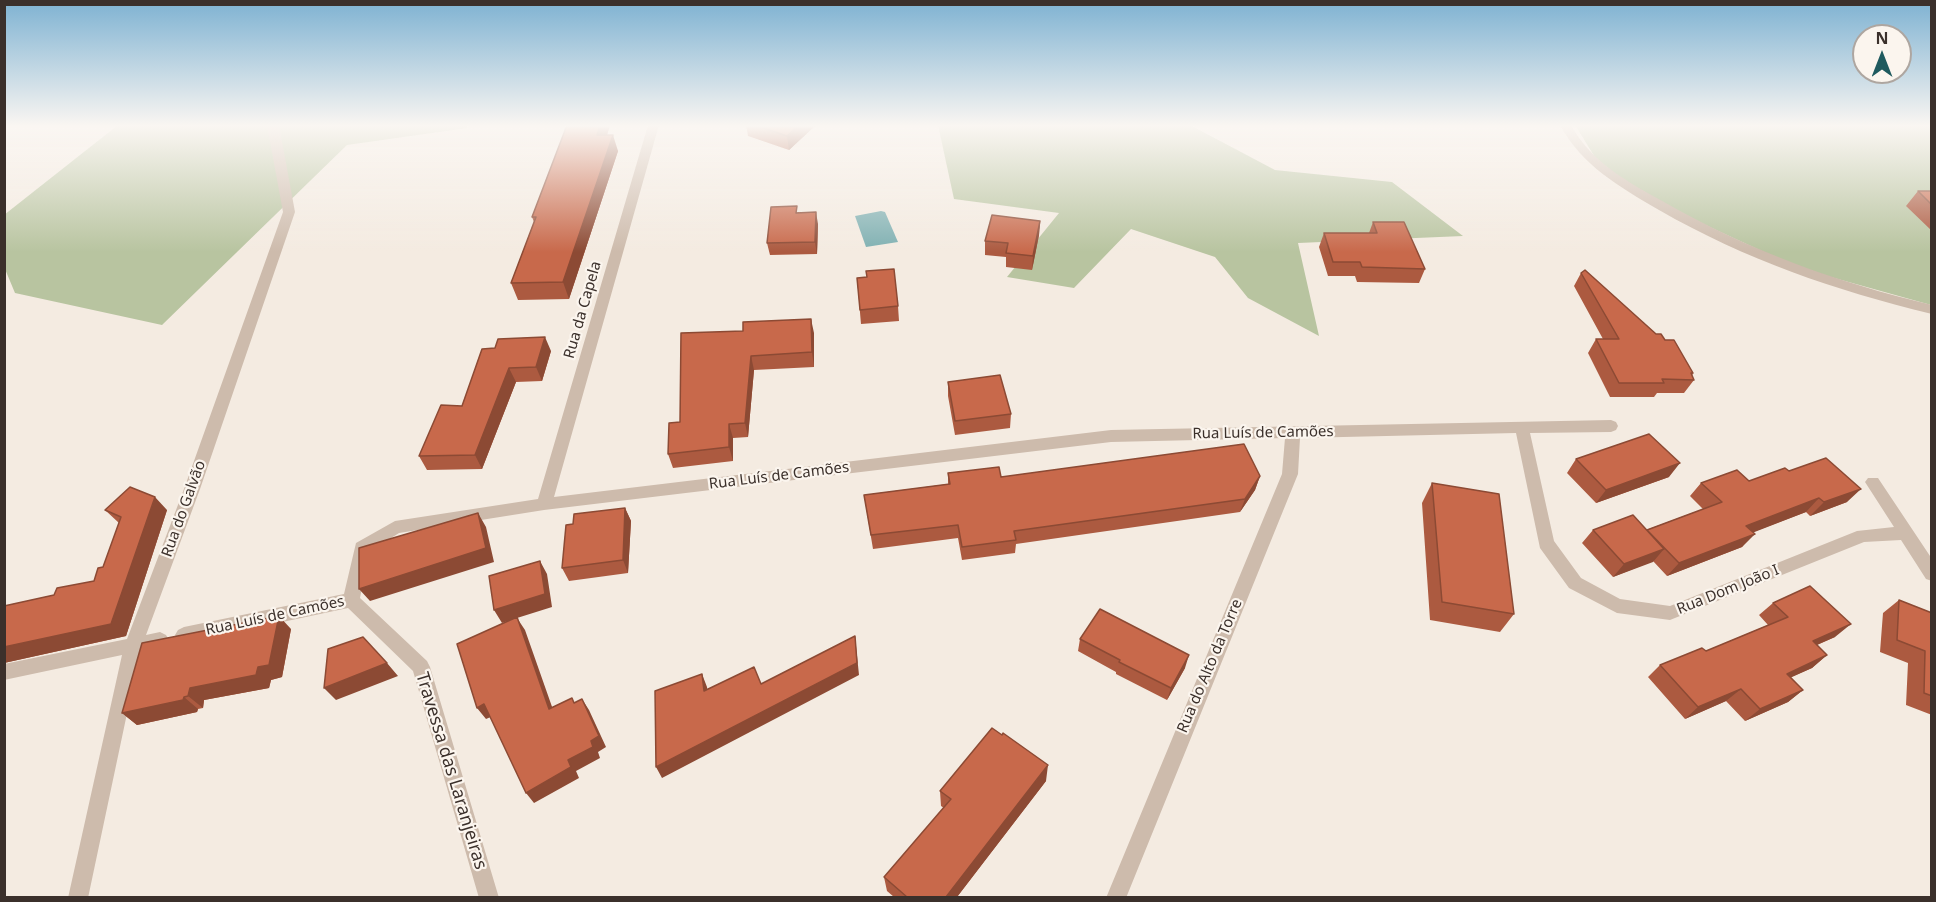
<!DOCTYPE html>
<html>
<head>
<meta charset="utf-8">
<style>
  body { margin:0 }
  #map { position:relative; width:1936px; height:902px; overflow:hidden; background:#f4ebe1; font-family:"Noto Sans",sans-serif }
  canvas { display:block }
  .frame { position:absolute; inset:0; border:6px solid #3b302b; pointer-events:none }
  .north { position:absolute; left:1852px; top:24px; width:60px; height:60px; box-sizing:border-box; background:#fbf5ee; border:2px solid #aea6a0; border-radius:50%; rotate:0deg; font-size:16px; font-weight:700; line-height:24px; text-align:center; color:#3b302b }
  .north::after { content:''; display:block; margin:auto; width:21px; height:27px; background:#1f5a5e; clip-path:polygon(50% 0,100% 100%,50% 72%,0 100%) }
</style>
</head>
<body>
<div id="map">
<canvas width="1936" height="902"></canvas>
<div class="frame"></div>
<div class="north">N</div>
</div>
<script>
const context = document.querySelector('canvas').getContext('2d');
context.lineJoin = 'round';
function paint(path, color) { context.fillStyle = color; context.fill(path, 'evenodd'); }
function strokePath(path, color, width, dash) { context.strokeStyle = color; context.lineWidth = width; context.lineCap = dash ? 'butt' : 'round'; context.setLineDash(dash || []); context.stroke(path); }
function write(font, color, halo, rows, align = 'center') {
  context.font = font + ' "Noto Sans",sans-serif'; context.lineWidth = 4.5; context.setLineDash([]); context.textBaseline = 'middle'; context.strokeStyle = halo; context.fillStyle = color; for (const [text, x, y, turn = 0] of rows) {
    context.save(); context.translate(x, y); context.rotate((+turn || 0) * Math.PI / 180); context.textAlign = isNaN(turn) ? turn : align; if (halo) context.strokeText(text, 0, 0); context.fillText(text, 0, 0); context.restore();
  }
}
const green = new Path2D(`
  M118,125H467L468,128L347,145L162,325L15,293L5,269L4,215Z
  M938,125H1190L1275,170L1392,182L1463,236L1298,243L1319,336L1248,298L1215,257L1131,229L1074,288L1007,277L1059,213L954,199Z
  M1575,125H1931V305L1827,276L1779,259L1690,218L1623,180L1596,159Z`);
const water = new Path2D(`
  M881,211L885,212L898,242L866,247L855,216Z`);
const minor = new Path2D(`
  M267,125H279L295,212L200,489L146,635L160,632L166,635L169,640L166,645L140,652L88,898H68L122,655L4,680V664L127,639L184,489L283,212Z
  M648,125H659L554,497L1111,430L1611,420L1616,422L1618,426L1616,430L1611,432L1530,433L1554,541L1581,578L1620,599L1670,606L1857,531L1894,527L1865,482L1868,478H1878L1932,559V581L1926,579L1901,540L1864,542L1670,620L1617,613L1569,588L1540,548L1516,433L1300,438L1298,474L1126,898H1106L1282,474L1285,438L1111,442L544,510L399,533L369,552L360,598L427,661L430,667L499,898H479L413,671L348,608L184,643L178,640L175,635L178,630L184,627L344,594L356,543L395,521L538,499Z
  M1560,125H1571C1592,163 1628,182 1664,202C1750,251 1836,282 1932,305V314C1834,290 1746,260 1659,210C1620,187 1582,166 1560,125Z`);
const wall = new Path2D(`
  M567,125H610L607,135L618,151L569,299L518,300L511,283L534,222L532,217Z
  M746,125H816L789,150L748,136Z
  M1918,191H1932V231L1906,206Z
  M798,212L818,224L817,254L770,255L767,243Z
  M1040,221L1039,235L1032,270L1006,267V257L985,255V241Z
  M1373,222L1425,269L1419,283L1357,282L1355,276H1328L1319,247L1324,233H1369Z
  M1581,273L1656,334L1693,373L1692,376L1694,380L1684,393H1657L1654,397H1610L1588,353L1596,339H1603L1574,286Z
  M857,278L898,306L899,321L861,324Z
  M681,333H814V367L754,370L748,437L733,438V461L673,468L668,454L680,422Z
  M482,349L551,351L542,381L516,382L482,469L427,470L419,456L462,406Z
  M948,382L1011,414L1010,428L955,435L948,396Z
  M1576,459L1669,477L1596,503L1567,473Z
  M1789,471L1847,502L1810,516L1806,512L1753,532L1742,547L1667,576L1653,561L1613,577L1582,543L1593,530H1646L1703,509L1690,496L1701,483L1749,481Z
  M948,473L1001,477L1260,476L1255,490L1240,512L1016,544L1015,553L962,560L958,538L873,549L864,495L948,484Z
  M1432,483L1514,614L1500,632L1430,620L1422,503Z
  M625,508L631,521L628,573L569,581L562,568Z
  M105,510H167L126,636L4,663V606L54,595L94,581L103,567L119,523Z
  M1899,600L1932,613V715L1906,705L1908,663L1880,652L1883,613Z
  M1773,603L1835,637L1817,645L1827,655L1812,668L1791,677L1803,690L1788,702L1745,721L1726,701L1685,719L1648,677L1660,665L1706,651L1768,625L1759,615Z
  M291,629L282,677L271,680L269,688L204,700L203,708L198,709L197,712L137,725L122,713Z
  M1080,639L1185,668L1167,700L1116,674V672L1078,651Z
  M1932,727V807L1930,806Z
  M1046,781L957,897H894L887,891L884,877L944,808L941,806L940,791Z`);
const shadedWall = new Path2D(`
  M600,125H610L602,151L597,135Z
  M799,125H816L789,150L787,136Z
  M613,135L618,151L569,299L563,282Z
  M816,212L818,224L817,254L815,242Z
  M1040,221L1039,235L1032,270L1033,256Z
  M811,319L814,333V367L812,352Z
  M545,337L551,351L542,381L536,367Z
  M751,356L754,370L748,437L745,423Z
  M509,368L516,382L482,469L475,455Z
  M729,424L733,438V461L729,447Z
  M1680,463L1669,477L1596,503L1606,490Z
  M1260,476L1255,490L1240,512L1245,499Z
  M1861,489L1847,502L1810,516L1824,502Z
  M155,497L167,510L126,636L4,663V647L111,624Z
  M1819,498L1806,512L1734,540L1746,526Z
  M625,508L631,521L628,573L623,560Z
  M478,513L486,527L494,562L370,601L359,589Z
  M1755,534L1742,547L1667,576L1679,563Z
  M1664,549L1653,562L1613,577L1624,564Z
  M540,561L547,574L552,607L517,618L525,630L557,721L549,709L517,618L502,623L494,610Z
  M279,616L291,629L282,677L271,680L269,688L204,700L203,708L188,696L190,688Z
  M1851,624L1835,637L1798,653L1813,641Z
  M855,636L859,675L662,778L656,767Z
  M1189,655L1185,668L1167,700L1171,688Z
  M1827,655L1812,668L1772,686L1787,674Z
  M387,663L398,676L336,700L324,688Z
  M702,674L707,687L709,703L704,691Z
  M1741,689L1726,701L1685,719L1698,707Z
  M1803,690L1788,702L1745,721L1760,709Z
  M184,697L198,709L197,712L137,725L122,713Z
  M582,699L589,710L606,747L598,752L600,758L576,771L579,778L534,803L526,793L568,760L591,741Z
  M484,704L493,716L486,719L477,708Z
  M1048,765L1046,781L957,897H946Z`);
const building = new Path2D(`
  M567,125H600L597,135H613L563,282L511,283L536,217H532Z
  M755,125H799L787,136Z
  M1918,191H1932V205Z
  M797,206L796,213L816,212L815,242L767,243L771,207Z
  M992,215L1040,221L1033,256L1006,253L1008,243L985,241Z
  M1373,222H1404L1425,269L1362,267L1360,262H1333L1324,233H1377Z
  M894,269L898,306L860,310L857,278L867,277L866,271Z
  M1585,270L1656,334H1661L1665,340H1674L1693,373H1691L1694,380L1662,379L1664,383H1619L1596,339H1619L1581,273Z
  M811,319L812,352L751,356L745,423L729,424V447L668,454L669,423L680,422L681,333L743,331V322Z
  M545,337L536,367L509,368L475,455L419,456L441,405L462,406L482,349L495,348L498,339Z
  M1000,375L1011,414L955,421L948,382Z
  M1649,434L1680,463L1606,490L1576,459Z
  M1244,444L1260,476L1245,499L1014,531L1016,540L962,547L958,525L871,535L864,495L950,484L948,473L999,467L1001,477Z
  M1826,458L1861,489L1824,502L1819,498L1746,526L1755,534L1679,563L1647,530L1722,502L1701,483L1737,470L1749,481L1785,468L1789,471Z
  M1432,483L1499,494L1514,614L1442,602Z
  M130,487L155,497L111,624L4,647V606L54,595L57,588L94,581L98,568L103,567L121,517L105,510Z
  M625,508L623,560L562,568L566,525L573,524L574,514Z
  M478,513L486,548L359,589V548Z
  M1633,515L1664,549L1624,564L1593,530Z
  M540,561L545,594L494,610L489,576Z
  M1810,586L1851,624L1813,641L1827,655L1787,674L1803,690L1760,709L1741,689L1698,707L1660,665L1702,648L1706,651L1788,617L1773,603Z
  M1899,600L1932,613V696L1924,693L1925,651L1897,640Z
  M1100,609L1189,655L1171,688L1119,662L1120,660L1080,639Z
  M279,616L269,665L258,667L256,675L190,688L188,696L184,697L183,700L122,713L142,643Z
  M517,617L549,709L572,698L574,703L582,699L599,736L591,741L593,747L568,760L571,767L526,793L484,704L477,708L457,644Z
  M855,636L857,663L656,767L655,691L702,674L704,691L754,667L761,684Z
  M363,637L387,663L324,688L328,649Z
  M992,728L1002,735L1003,733L1048,765L946,897H907L884,877L951,799L940,791Z`);
const streetNames = [
  ["Rua da Capela",583,310,-74],
  ["Rua Luís de Camões",1263,433,-1],
  ["Rua Luís de Camões",779,476,-7],
  ["Rua do Galvão",184,509,-70],
  ["Rua Dom João I",1728,590,-22],
  ["Rua Luís de Camões",275,616,-12],
  ["Rua do Alto da Torre",1210,666,-67]
];
const nearStreetnames = [
  ["Travessa das Laranjeiras",451,771,73]
];
paint(green, '#b8c4a0');
paint(water, '#7fb0b2');
paint(minor, '#cdbbac');
paint(wall, '#ac5a40');
paint(shadedWall, '#8c4a34');
paint(building, '#c8694b');
strokePath(building, '#8c4a34', 1.5);
const sky = context.createLinearGradient(0, 0, 0, 252);
sky.addColorStop(0, '#7eb2d2');
sky.addColorStop(0.5, '#faf6f2');
sky.addColorStop(1, '#faf6f200');
context.fillStyle = sky;
context.fillRect(0, 0, 1936, 252);
write('15px', '#3b302b', '#fbf5ee', streetNames);
write('18px', '#3b302b', '#fbf5ee', nearStreetnames);
</script>
</body>
</html>
